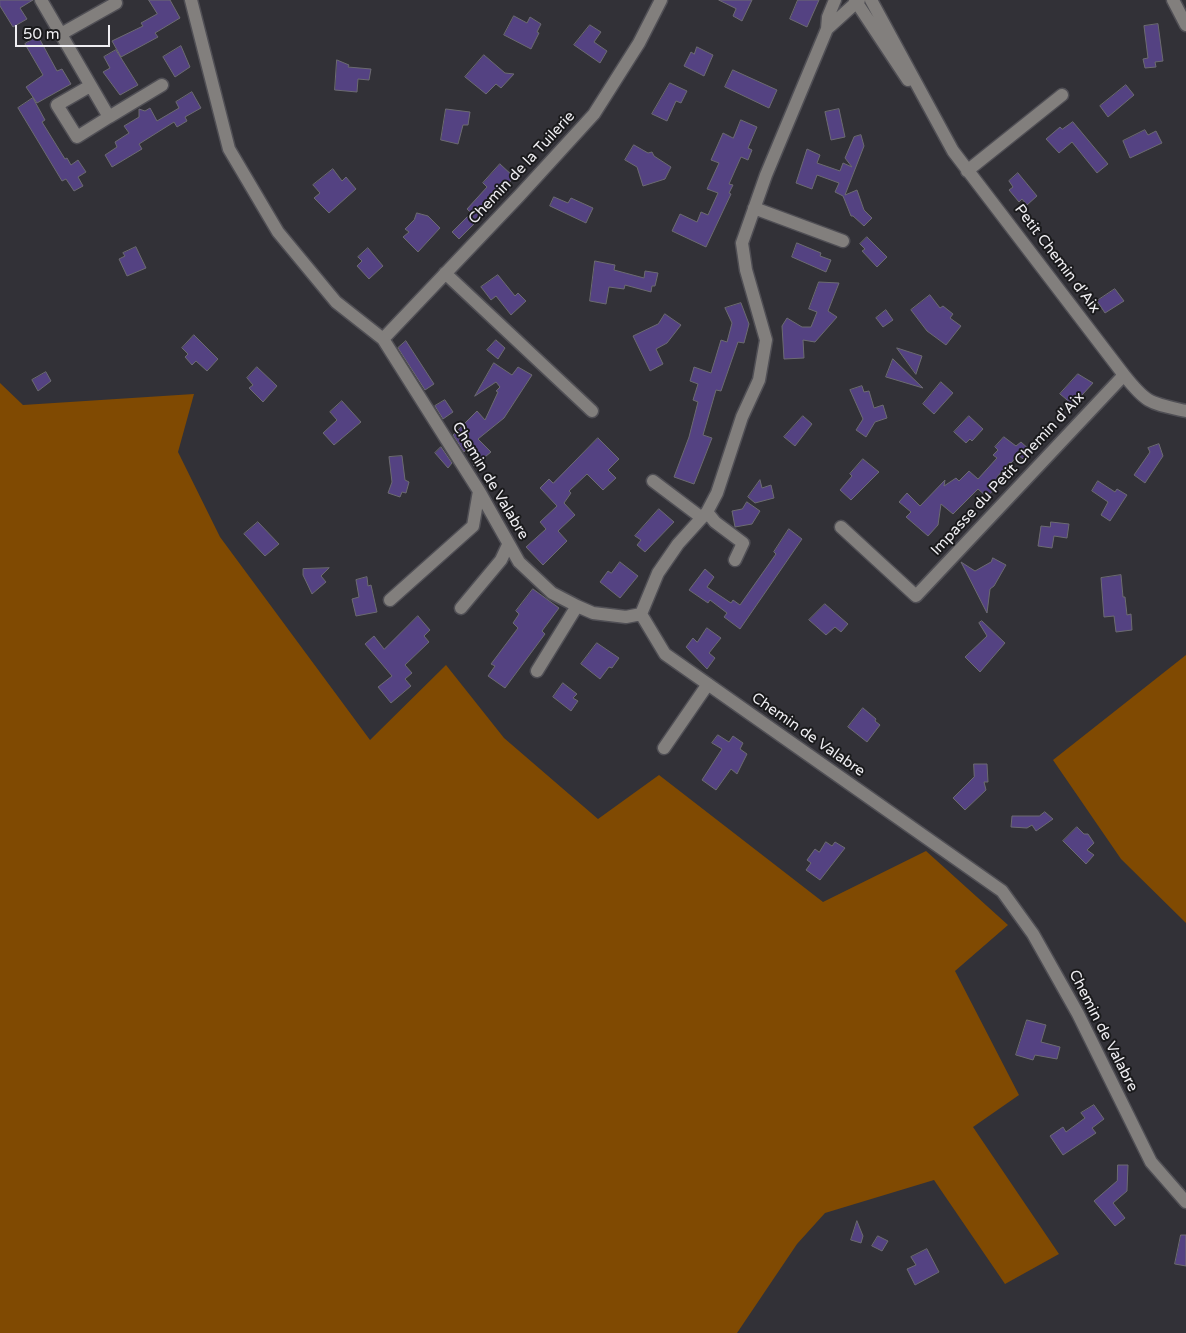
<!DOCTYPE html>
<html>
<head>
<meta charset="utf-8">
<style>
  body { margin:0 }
  #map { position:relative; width:1186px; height:1333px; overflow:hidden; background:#323137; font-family:"Varela Round",sans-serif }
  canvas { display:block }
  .scale { position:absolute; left:15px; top:25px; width:95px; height:22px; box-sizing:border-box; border:2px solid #efeef2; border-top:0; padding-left:6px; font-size:15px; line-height:18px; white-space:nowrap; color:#efeef2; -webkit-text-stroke:4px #1a1a1c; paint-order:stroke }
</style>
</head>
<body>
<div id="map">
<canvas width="1186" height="1333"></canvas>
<div class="scale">50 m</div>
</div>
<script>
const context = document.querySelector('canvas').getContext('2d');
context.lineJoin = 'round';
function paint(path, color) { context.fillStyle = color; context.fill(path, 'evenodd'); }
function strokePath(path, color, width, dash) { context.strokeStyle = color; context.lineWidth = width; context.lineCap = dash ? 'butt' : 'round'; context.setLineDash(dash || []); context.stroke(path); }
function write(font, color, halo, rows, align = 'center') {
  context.font = font + ' "Varela Round",sans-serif'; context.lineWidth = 4; context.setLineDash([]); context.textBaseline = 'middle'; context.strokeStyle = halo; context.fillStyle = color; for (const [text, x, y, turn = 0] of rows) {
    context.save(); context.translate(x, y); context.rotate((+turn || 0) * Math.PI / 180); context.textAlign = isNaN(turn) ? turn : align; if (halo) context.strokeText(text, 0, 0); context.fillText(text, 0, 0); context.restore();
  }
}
const forest = new Path2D(`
  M0,383L23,405L194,394L178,452L220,537L370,740L446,665L504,738L598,819L659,775L823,902L926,851L1008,925L955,971L1019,1095L973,1127L1059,1254L1005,1284L934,1180L825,1213L797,1244L737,1333H0Z
  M1186,655V923L1121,859L1053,760Z`);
const building = new Path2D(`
  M0,0H33L20,8L27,19L13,27L0,6Z
  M149,0H170L180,18L155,33L158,37L121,57L112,41L143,26L141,23L157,14Z
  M719,0H752L742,21L733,16L736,9Z
  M798,0H819L807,27L790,19Z
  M514,16L527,23L530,17L541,24L537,32L539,33L531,49L504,35Z
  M1158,24L1163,61L1155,62L1156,67L1145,68L1143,59L1148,58L1144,26Z
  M590,25L601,32L594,42L607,51L600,63L574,45Z
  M38,36L57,71L62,69L71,84L37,103L26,87L43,75L25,44Z
  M181,46L190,67L175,77L163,57Z
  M697,47L713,55L704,76L684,66L691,52L694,54Z
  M116,50L138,85L120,95L103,72L110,68L104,57Z
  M484,55L505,73L514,74L501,88L496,84L486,94L465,77Z
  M337,60L349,65L348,67L371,69L369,80L358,79L357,92L335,90Z
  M733,70L777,90L769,108L725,87Z
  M670,83L687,91L681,103L676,101L667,121L652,114Z
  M1126,85L1134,95L1108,117L1100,106Z
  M192,92L201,108L185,117L187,121L177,127L174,122L139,144L142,149L112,167L105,155L117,147L115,142L129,133L124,126L139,117V109L145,111L150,108L157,121L179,108L176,102Z
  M33,98L45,120L42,122L65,159L67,158L71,165L78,160L86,172L78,177L83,186L74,191L66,179L62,181L18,108Z
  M446,109L470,112L468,125H463L458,144L441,140Z
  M839,109L845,137L831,140L825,112Z
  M741,120L757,127L748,148L752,150L748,160L741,157L729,184L733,185L729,193L731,194L706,247L672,231L680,214L697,222L701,212L708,215L718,193L707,189L719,163L711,160L723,133L733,138Z
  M1073,122L1108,164L1097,173L1072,142L1059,153L1046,139L1060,127L1062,129Z
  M1145,130L1148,135L1156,131L1162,143L1130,158L1123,141Z
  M861,135L864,146L845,195L857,190L864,210L872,218L864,226L853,216H851L843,196L835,192L839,183L817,175L812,189L796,183L807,149L820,155L817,163L840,171L843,163L852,167L845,158L854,137Z
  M634,145L648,153L652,152L654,156L671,167L665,179L643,186L637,167L625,160Z
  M500,164L514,177L478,220L459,239L452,232L471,213L467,209L487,187L483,183Z
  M333,169L342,181L346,177L356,189L329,213L314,198L320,193L313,185Z
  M1018,173L1037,196L1027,205L1022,199L1019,202L1009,190L1013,187L1009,181Z
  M554,197L568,203L571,198L593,208L586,223L550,206Z
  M417,213L428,216L440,228L418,252L403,237L409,232L405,229L414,220Z
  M867,237L887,257L877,267L862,251L865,249L860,244Z
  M797,243L821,253L820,256L831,260L826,272L792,257Z
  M136,247L146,268L127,276L119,259L125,256L123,253Z
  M368,248L383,266L369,279L357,266L362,261L358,257Z
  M595,261L615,265L614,270L644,278L645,271L658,273L655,286H652L651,292L625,285L624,289L609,287L606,304L590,301Z
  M498,275L515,296L518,293L526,301L511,315L496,296L491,300L481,287Z
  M819,282L839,283L828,311L837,317L815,342L803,340L804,358L784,359L782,326L787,318L802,327H811L817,312L809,309Z
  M1115,289L1124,301L1105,313L1097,301Z
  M930,295L940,308L943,306L953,314L950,318L961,326L946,345L927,331L911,310Z
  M741,303L749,324L744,343L738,342L721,391L716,390L703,435L712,438L694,484L674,477L689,437L698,402L693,400L698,384L690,381L694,367L711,373L721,340L727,342L732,323L725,308Z
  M886,310L893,320L883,327L876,318Z
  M665,314L681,325L667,343L656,349L663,364L650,371L633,336L658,324Z
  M194,335L218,359L207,371L196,361L192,365L185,357L188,354L182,348Z
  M496,340L505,348L498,359L487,350Z
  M406,341L434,384L425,390L398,348Z
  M897,348L922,356L916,374Z
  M893,359L923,388L886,377Z
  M494,363L512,375L518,367L532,375L504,418L478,439L491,452L474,466L469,447L464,452L453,435L462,426L461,423L463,425L477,411L485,420L498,392L496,391L500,387L496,382L475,396Z
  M257,367L277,386L263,402L249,388L253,385L247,378Z
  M46,372L51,381L38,391L32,380Z
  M1078,374L1093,383L1073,405L1060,394Z
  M941,382L953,393L934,414L923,404Z
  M862,386L864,392L869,391L874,408L883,405L887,418L875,422L866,437L856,430L863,419L850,390Z
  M445,400L453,412L443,419L435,406Z
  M342,401L361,422L334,445L323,433L337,420L330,412Z
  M803,416L812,424L795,446L784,437Z
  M969,416L983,429L972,441L970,439L966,443L954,432Z
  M1004,437L1016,446L1021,442L1031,451L1023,459L1018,455L1011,463L1010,462L997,477L1000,483L987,497L978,489L953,514L941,504L938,525L928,536L906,517L911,512L899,502L907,493L920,506L945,480L944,486L956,478L959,481L969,471L978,479L997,458L993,455L998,450L995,447Z
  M598,438L619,459L608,470L616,478L603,490L587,474L569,491L571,493L564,503L575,515L558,531L567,541L543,565L526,547L546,529L540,522L557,506L540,488L549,479L553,483Z
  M1159,444L1163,456L1145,483L1134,475L1150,452L1148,448Z
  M441,447L452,463L448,468L435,453Z
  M402,456L405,480L409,482L406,493L402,492L400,497L388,493L392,482L389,457Z
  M863,459L879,472L851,500L840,490L852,476L850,474Z
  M760,480L762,488L771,485L774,498L755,503L748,497Z
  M1098,481L1115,492L1117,489L1127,495L1110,521L1101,515L1108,502L1092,491Z
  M747,502L760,511L752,524L735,527L732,511L742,509Z
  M659,509L674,522L645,552L637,545L641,540L635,536Z
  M258,522L279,544L265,556L244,534Z
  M1051,522L1069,524L1067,538L1054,536L1052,548L1038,546L1041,526L1050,527Z
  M789,529L802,539L740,629L724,617L727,613L710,600L708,603L689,590L705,569L714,577L707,587L731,603L733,600L740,605L776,554L774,552Z
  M993,558L1006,565L994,586L990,589L987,613L961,562L975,571L991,562Z
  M620,562L638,576L620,598L600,582L608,571L611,573Z
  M329,568L321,576L326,582L312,594L303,575V569Z
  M1121,575L1123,597H1125L1127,615L1131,614L1132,630L1116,632L1114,616L1104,617L1101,578Z
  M367,577L368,586L371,585L377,612L356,616L352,599L359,597L356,580Z
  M533,589L559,608L542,631L545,634L505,688L488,676L495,666L491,664L518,628L513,623L519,614L516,611Z
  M825,604L848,624L841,632L835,627L826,635L809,620Z
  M418,616L430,630L424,636L429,642L405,665L412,673L405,679L411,686L391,703L378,687L392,676L365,644L374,636L384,649Z
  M982,621L1005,643L980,672L965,657L987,636L979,623Z
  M707,628L721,638L709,653L715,658L707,669L686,647L693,638L697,642Z
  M597,643L619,658L612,668L609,667L600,679L581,664Z
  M563,683L577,694L573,698L578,701L571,711L553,697Z
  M863,708L876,719L875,721L880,725L867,742L848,727Z
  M718,735L729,742L733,736L743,743L740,749L747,754L737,774L731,769L716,790L702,780L722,749L712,743Z
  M974,764H987L988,782H984L986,790L965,810L953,798L974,777Z
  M1045,812L1053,819L1036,831L1032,825L1027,828L1011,827L1012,816H1039Z
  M1077,827L1084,834H1088L1094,843L1087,850L1094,855L1086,864L1063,841Z
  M826,842L832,846L835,842L845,848L820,880L806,870L811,863L807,860L815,849L819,852Z
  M1027,1020L1046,1025L1041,1042L1060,1047L1057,1059L1035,1055L1033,1060L1016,1055Z
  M1094,1105L1104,1119L1092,1128L1096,1133L1063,1155L1050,1136L1063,1127L1066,1132L1085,1118L1081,1113Z
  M1118,1165H1128L1127,1191L1113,1203L1125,1218L1115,1226L1094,1201L1117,1181Z
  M857,1221L863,1236L861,1243L851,1240Z
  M1181,1235H1186V1266L1175,1264Z
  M878,1236L888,1241L882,1251L872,1246Z
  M927,1249L939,1272L915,1285L907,1269L916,1265L911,1257Z`);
const minor = new Path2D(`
  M41,0L109,117L162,85
  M191,0L229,149L278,232L336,302L383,339L479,491L519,562L552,593L577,606L593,613L626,617L641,614L665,654L1002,891L1033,934L1078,1014L1151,1162L1186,1202
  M855,0L908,80
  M871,0L953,151L1124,375C1147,404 1150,403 1186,411
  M1173,0L1186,25
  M827,29L859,0
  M61,34L116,3
  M90,86L57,105L77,137L109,117
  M967,171L1062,95
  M754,208L843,241
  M445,273L592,411
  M383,339L519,196L594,114L639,43L661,0
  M653,481L702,518
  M707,512L715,522L743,543L735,560
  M841,527L916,596L1124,375
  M390,600L473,526L479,491
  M461,608L501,560L508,545
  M641,614L658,573L678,544L707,512L717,493L742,417L759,380L766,340L746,270L742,243L766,175L827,29L828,17L835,0
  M537,671L577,606
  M664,748L708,684`);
const streetNames = [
  ["Chemin de la Tuilerie",522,168,-47],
  ["Petit Chemin d'Aix",1057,259,53],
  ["Impasse du Petit Chemin d'Aix",1008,474,-47],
  ["Chemin de Valabre",490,481,59],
  ["Chemin de Valabre",808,735,35],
  ["Chemin de Valabre",1103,1031,63]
];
paint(forest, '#804a02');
paint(building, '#544282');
strokePath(building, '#6c6b71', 1);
strokePath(minor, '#504f55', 15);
strokePath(minor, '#827f7d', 12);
write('15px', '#efeef2', '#1a1a1c', streetNames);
</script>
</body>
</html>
